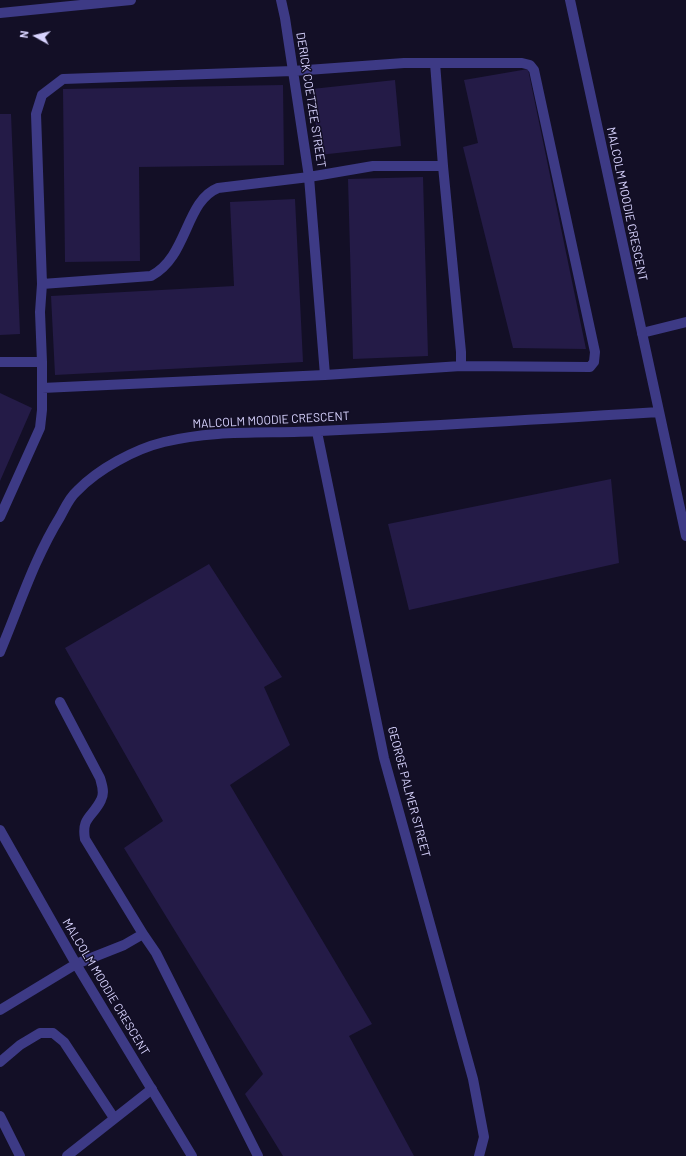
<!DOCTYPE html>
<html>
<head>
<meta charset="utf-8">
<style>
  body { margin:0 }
  #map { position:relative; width:686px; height:1156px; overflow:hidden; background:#130f26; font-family:Barlow,sans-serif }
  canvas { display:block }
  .north { position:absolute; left:16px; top:16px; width:40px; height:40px; -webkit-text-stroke:3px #130f26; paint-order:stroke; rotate:278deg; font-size:11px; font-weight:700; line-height:16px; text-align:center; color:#d9d4ff }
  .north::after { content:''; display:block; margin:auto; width:14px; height:18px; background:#d9d4ff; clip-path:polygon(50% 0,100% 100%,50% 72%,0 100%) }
</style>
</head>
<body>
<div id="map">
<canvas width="686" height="1156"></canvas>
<div class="north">N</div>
</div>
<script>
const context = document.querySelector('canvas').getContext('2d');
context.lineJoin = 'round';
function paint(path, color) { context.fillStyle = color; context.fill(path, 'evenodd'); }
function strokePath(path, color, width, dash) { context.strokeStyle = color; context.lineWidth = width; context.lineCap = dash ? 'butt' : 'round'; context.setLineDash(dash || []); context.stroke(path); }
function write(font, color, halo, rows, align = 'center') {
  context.font = font + ' Barlow,sans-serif'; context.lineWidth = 3; context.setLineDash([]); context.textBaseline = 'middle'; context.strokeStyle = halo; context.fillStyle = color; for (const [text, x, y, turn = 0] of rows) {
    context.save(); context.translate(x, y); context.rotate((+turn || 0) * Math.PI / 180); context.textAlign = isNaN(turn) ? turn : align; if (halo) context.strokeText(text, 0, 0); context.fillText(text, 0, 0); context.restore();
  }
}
const building = new Path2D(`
  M528,69L586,349L513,348L463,147L478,143L464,80Z
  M395,80L401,146L319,155L312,89Z
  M283,85L284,165L139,167L140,261L65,262L63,89Z
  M0,114H11L20,334L0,335Z
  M423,177L428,356L353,359L348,179Z
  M295,199L303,362L55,375L51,296L234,286L230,202Z
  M0,393L32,408L0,481Z
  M611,479L619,563L409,610L388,524Z
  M209,564L282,677L264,687L290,745L230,785L372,1024L349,1036L414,1156H283L245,1094L263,1074L124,848L163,821L65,648Z`);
const service = new Path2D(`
  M435,63L443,166
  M42,284L36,114L42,95L63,79L293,71L404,63H522L530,65L534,70L595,352L594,362L590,367L461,366V352L443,166H373L309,177L325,375
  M642,333L686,322
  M0,362H42L40,312L42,284L151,276C188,257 185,201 218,188L309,177L285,18L281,0
  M42,388L325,375L461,366
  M0,517L40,428L42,410V362
  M60,702L100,778C102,785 105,793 101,800C93,817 81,817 85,839L143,934
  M76,964L124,945L143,934L156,953L258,1156
  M0,1062L20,1045L40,1033H53L64,1042L114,1118
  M0,1116L20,1156
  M67,1156L152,1089`);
const minor = new Path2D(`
  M570,0L686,536
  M317,432L384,758L473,1079L484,1137L479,1156
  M0,652C19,607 34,559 60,517C65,508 69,498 77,491C98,469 135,449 164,442C215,429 269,434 320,431C433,426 546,419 659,412
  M0,830L76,964L192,1156
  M0,1010L76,964`);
const tertiary = new Path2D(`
  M0,13L131,0`);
const streetNames = [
  ["DERICK COETZEE STREET",311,100,81],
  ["MALCOLM MOODIE CRESCENT",627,204,78],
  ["MALCOLM MOODIE CRESCENT",271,420,-3],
  ["GEORGE PALMER STREET",409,792,75],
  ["MALCOLM MOODIE CRESCENT",106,987,59]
];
paint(building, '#241b47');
strokePath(service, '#3d3a85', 10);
strokePath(minor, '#3d3a85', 10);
strokePath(tertiary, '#3d3a85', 10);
write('12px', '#d9d4ff', '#130f26', streetNames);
</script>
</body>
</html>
